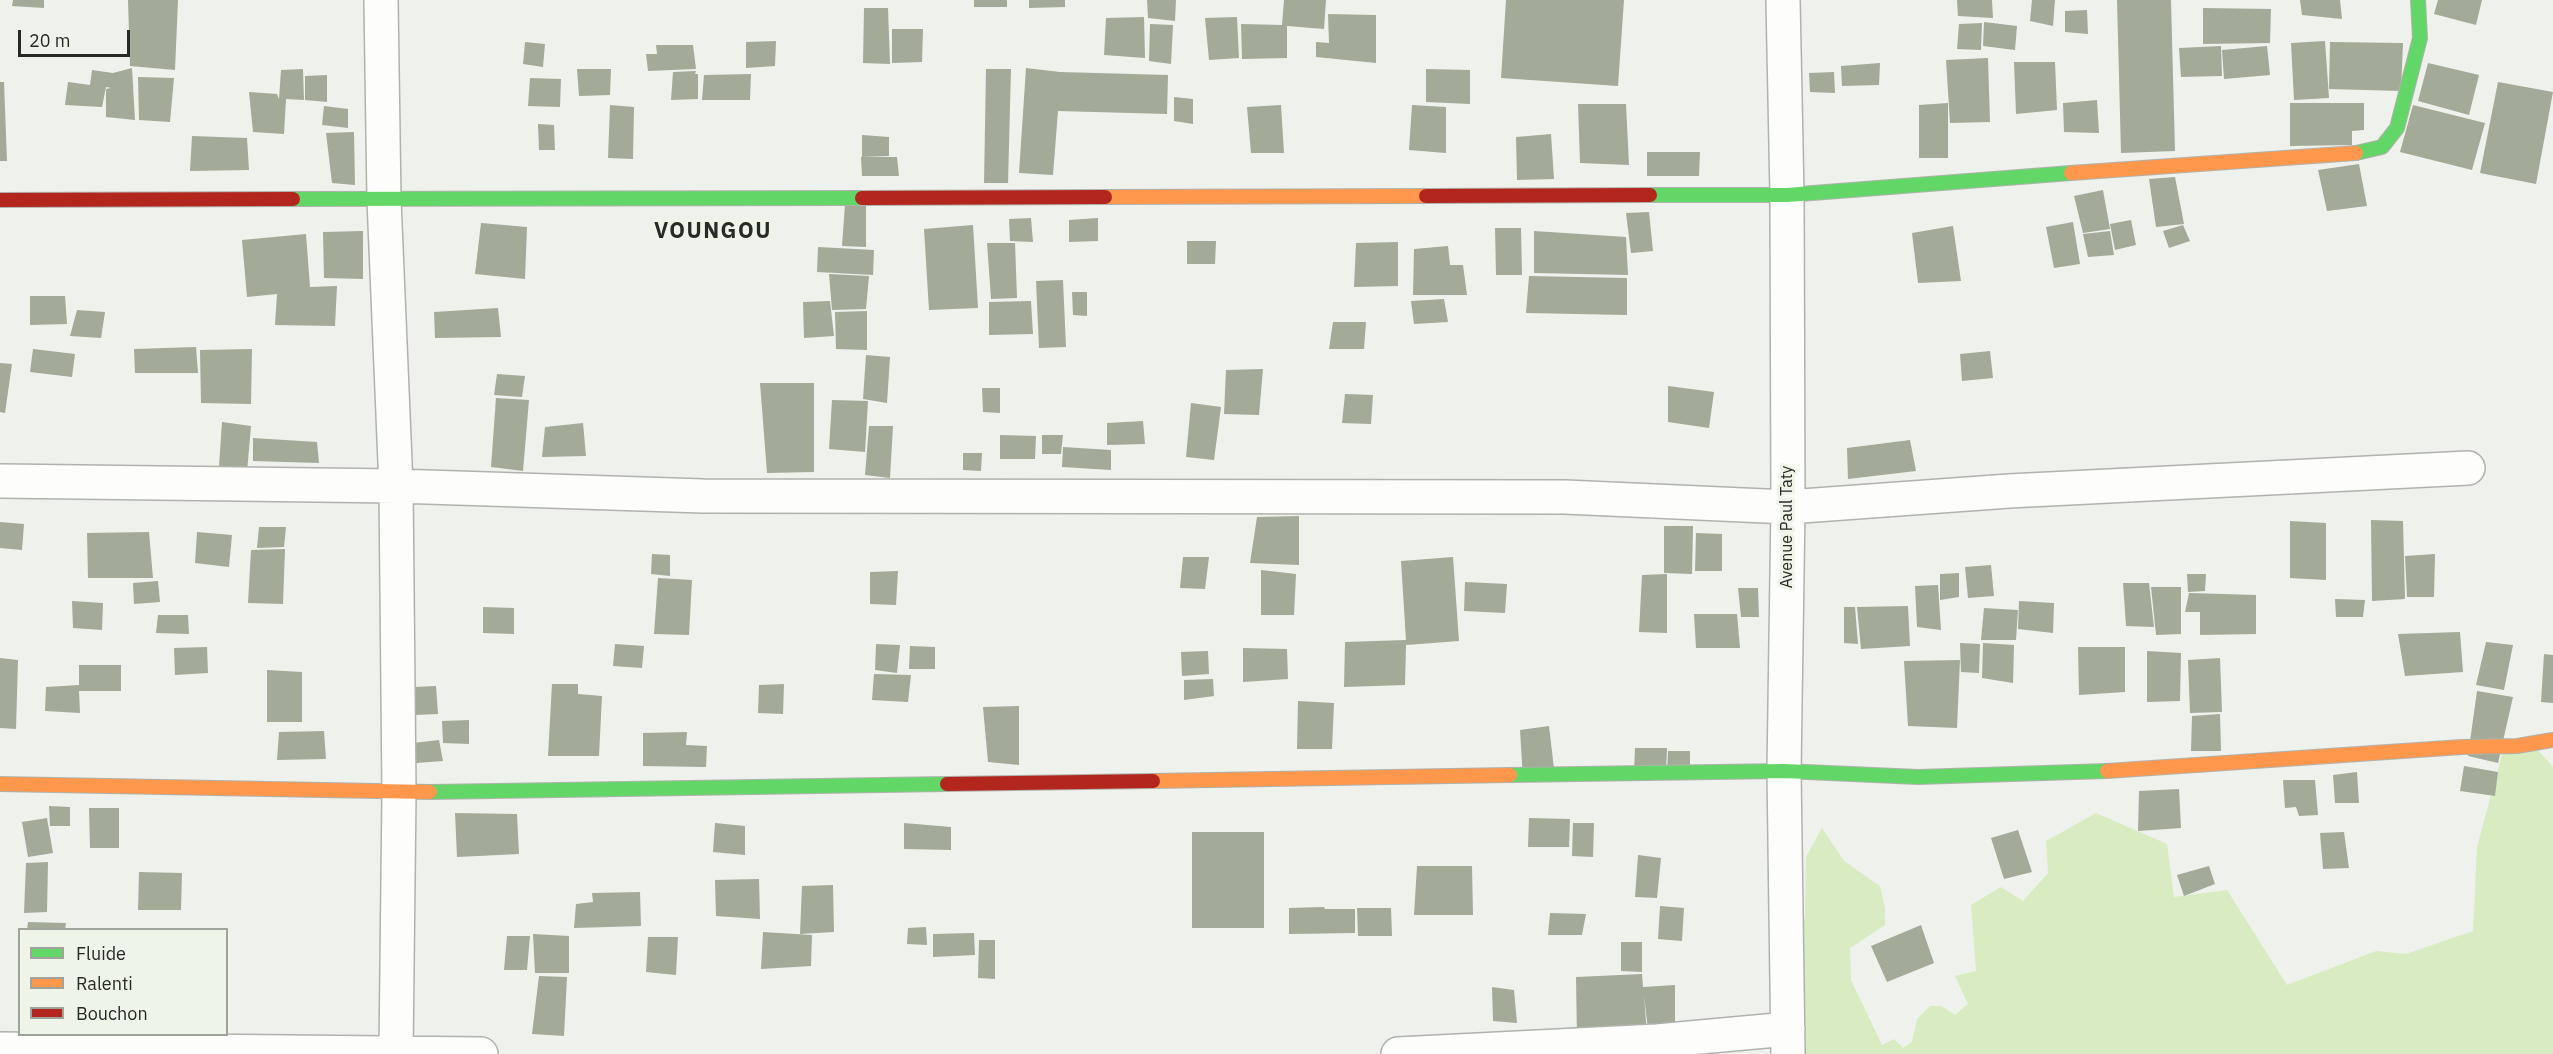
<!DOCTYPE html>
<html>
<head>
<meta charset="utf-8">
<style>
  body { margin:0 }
  #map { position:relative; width:2553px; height:1054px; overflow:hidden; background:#eff1ec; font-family:"IBM Plex Sans",sans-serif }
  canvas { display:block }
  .legend { position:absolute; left:18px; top:928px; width:210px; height:108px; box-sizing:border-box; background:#eff4e9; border:2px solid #9fa39b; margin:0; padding:8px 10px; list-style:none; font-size:18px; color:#282a26 }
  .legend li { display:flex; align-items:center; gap:12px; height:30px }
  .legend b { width:30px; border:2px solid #9fa39b }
  .scale { position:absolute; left:18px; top:30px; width:112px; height:27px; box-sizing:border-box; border:3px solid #282a26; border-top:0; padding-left:8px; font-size:18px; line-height:21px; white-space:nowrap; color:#282a26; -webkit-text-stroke:4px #eff4e9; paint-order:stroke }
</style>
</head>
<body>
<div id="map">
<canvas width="2553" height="1054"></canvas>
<ul class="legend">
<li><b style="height:8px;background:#63d668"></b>Fluide</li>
<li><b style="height:8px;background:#ff974d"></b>Ralenti</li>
<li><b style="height:8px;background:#b3261e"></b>Bouchon</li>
</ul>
<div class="scale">20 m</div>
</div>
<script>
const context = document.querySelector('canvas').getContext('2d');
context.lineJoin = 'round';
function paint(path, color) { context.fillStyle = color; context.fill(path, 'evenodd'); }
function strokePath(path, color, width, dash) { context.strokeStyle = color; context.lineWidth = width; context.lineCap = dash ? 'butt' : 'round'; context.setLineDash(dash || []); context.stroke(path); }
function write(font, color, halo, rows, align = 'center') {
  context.font = font + ' "IBM Plex Sans",sans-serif'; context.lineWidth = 6; context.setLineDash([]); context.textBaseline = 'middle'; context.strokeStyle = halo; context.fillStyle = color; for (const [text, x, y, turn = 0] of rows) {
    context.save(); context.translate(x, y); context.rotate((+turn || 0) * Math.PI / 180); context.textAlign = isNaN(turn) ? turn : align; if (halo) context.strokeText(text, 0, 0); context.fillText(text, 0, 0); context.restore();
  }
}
const green = new Path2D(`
  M2506,740H2529L2553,767V1054H1790L1796,958L1805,917L1806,857L1822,828L1844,861L1880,886L1885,908V925L1850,948L1851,980L1882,1045L1894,1039L1903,1048L1912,1042L1917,1019L1930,1006H1941L1955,1015L1968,1004L1955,976L1976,971L1971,905L2001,887L2023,901L2048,873L2046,841L2096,813L2167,844L2174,897L2227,890L2287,985L2376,951L2406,954L2473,931L2477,847Z`);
const building = new Path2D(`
  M13,0H44V8L12,6Z
  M128,0H178L175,70L130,66Z
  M974,0H1007V7H974Z
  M1029,0H1065V7L1029,8Z
  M1147,0H1176L1175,21L1148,18Z
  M1284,0H1326L1324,29L1287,26V58L1242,59L1241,24L1282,25Z
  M1506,0H1624L1618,86L1501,78Z
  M1957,0H1992L1993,18L1958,16Z
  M2032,0H2055L2053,26L2030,21Z
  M2117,0H2171L2175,151L2121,153Z
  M2300,0H2340L2342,19L2302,15Z
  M2438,0H2482L2476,25L2434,14Z
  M864,8H888L890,64L863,63Z
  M2203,8L2271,9L2270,43L2203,44Z
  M2087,10L2088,34L2065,32V11Z
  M1328,14L1376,15V63L1316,57V42L1329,43Z
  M1144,17L1145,58L1104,55L1106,18Z
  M1237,17L1239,58L1209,60L1205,18Z
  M1984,22L2017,26L2015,50L1983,46Z
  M1982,23L1981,50L1957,49L1959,24Z
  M1150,24L1173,25L1171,64L1149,61Z
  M892,29H923L922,62L892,63Z
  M776,41L775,66L746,68V42Z
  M2325,41L2329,98L2294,100L2291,43Z
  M525,42L545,44L543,67L523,64Z
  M2330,42L2403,43L2401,91L2329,89Z
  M656,45H693L696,69L648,71L646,54H657Z
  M2221,46L2222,76L2181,77L2179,48Z
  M2267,46L2270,75L2224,79L2222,50Z
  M1988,58L1990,122L1950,123L1946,60Z
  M2014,62H2055L2057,110L2016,114Z
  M1880,63L1879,85L1842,86L1841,66Z
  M2428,63L2479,75L2469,115L2418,101Z
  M132,68L135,120L106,117V89L111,88L106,87L102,107L65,105L68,82L90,85L92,70L113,73Z
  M1026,68L1060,72L1168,75L1167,114L1058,111L1053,175L1019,173Z
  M303,69L304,100L286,99L284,134L253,132L249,92L277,94L279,99L281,70Z
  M577,69H611L610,95L579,96Z
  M986,69H1011L1008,183H984Z
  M1426,69L1470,70V104L1426,102Z
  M696,71L695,74H698V99L671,100L673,72Z
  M1834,72L1835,93L1810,92L1809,73Z
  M751,74L750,100H702L704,75Z
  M327,75V102L305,100V76Z
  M138,77L174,78L170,122L139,120Z
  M530,78L561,79L560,107L528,106Z
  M0,82H4L7,161H0Z
  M2498,82L2553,92L2536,184L2480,173Z
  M1174,97L1193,99V124L1174,121Z
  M2097,100L2099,133L2064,132L2063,103Z
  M1948,103V158H1919V105Z
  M2290,103H2364V130L2352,131V145L2290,146Z
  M1578,104H1626L1629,165L1580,163Z
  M610,105L634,107L633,159L608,158Z
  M1281,105L1284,153H1251L1247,107Z
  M1412,105L1446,107V153L1409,150Z
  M2413,105L2485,123L2472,170L2400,152Z
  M324,106L348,109V128L322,125Z
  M538,124L554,125L555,150H539Z
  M354,132L355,185L332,183L326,133Z
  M1551,134L1554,179L1517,180L1516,137Z
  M862,135L889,137V156L862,157Z
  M192,136L247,138L249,170L190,171Z
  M1647,152H1700L1699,176H1647Z
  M861,157H897L899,176H862Z
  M2359,164L2367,206L2327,211L2318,170Z
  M2175,177L2184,224L2156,227L2149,179Z
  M2103,190L2110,229L2083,233L2074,196Z
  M845,204L866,206V247L842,246Z
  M1649,212L1653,251L1631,253L1626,213Z
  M1031,218L1033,242L1010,241L1009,219Z
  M1098,218V241L1069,242V220Z
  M2131,220L2136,245L2115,250L2110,224Z
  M2073,222L2080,264L2054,268L2046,227Z
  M481,223L527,227L525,279L475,274Z
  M973,225L978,308L929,310L924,229Z
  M2183,225L2190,241L2169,248L2163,231Z
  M1953,226L1961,281L1918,283L1912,233Z
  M1495,228H1521L1522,275H1496Z
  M363,231V279L324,278L323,232Z
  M1534,231L1626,237L1628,275L1534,273Z
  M2110,231L2114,255L2088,257L2083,234Z
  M306,234L310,287L337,286L335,326L275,325L277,294L247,297L242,240Z
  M1187,241H1216L1215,264H1187Z
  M1398,242V286L1354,287L1356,243Z
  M987,243H1015L1017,298L991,299Z
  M1448,246L1450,265H1463L1467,295H1413L1414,249Z
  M818,247L874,250L873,275L817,272Z
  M829,274L869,276L866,309L832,310Z
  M1529,276L1627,278V315L1526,313Z
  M1063,280L1066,347L1039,348L1036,281Z
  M1072,292H1087V316L1073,315Z
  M30,296H65L67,324L30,325Z
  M1444,299L1448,322L1414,324L1411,301Z
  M830,301L834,336L804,338L803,302Z
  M1031,301L1033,334L989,335V302Z
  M498,308L501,337L435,338L434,312Z
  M77,310L105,312L101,338L70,336Z
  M867,311V350L836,349L835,312Z
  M1333,322H1366L1364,349H1329Z
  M196,347L198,373H135L134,349Z
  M33,349L75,354L72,377L30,372Z
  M252,349L251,404L201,403L200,350Z
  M1990,351L1993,378L1962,381L1960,354Z
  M866,355L890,357L887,403L863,399Z
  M0,363L12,364L5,413L0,412Z
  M1263,369L1259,415L1224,414L1226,370Z
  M497,374L525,376L522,397L494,395Z
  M760,383H814V472L767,473Z
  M1668,386L1714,392L1709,428L1668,422Z
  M982,388H1000V413L983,412Z
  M1345,394L1373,395L1371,424L1342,423Z
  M496,398L529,400L523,471L491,467Z
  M832,400L868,401L865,452L829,449Z
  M1191,403L1221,407L1214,460L1186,457Z
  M1143,421L1145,444L1107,445V423Z
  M222,422L251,426L247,472L219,466Z
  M583,423L586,456L542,457L545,427Z
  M869,426H893L890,478L865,475Z
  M1000,435L1036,436L1035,459H1000Z
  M1042,435H1063L1061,454H1042Z
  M253,438L317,442L319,463L253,461Z
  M1910,440L1916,471L1848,479L1847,448Z
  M1063,447L1111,450V470L1062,467Z
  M963,453H982L981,471L963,470Z
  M1299,516V565L1250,563L1257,517Z
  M2371,520L2403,521L2405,599L2372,601Z
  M2290,521L2326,523V580L2290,578Z
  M0,522L24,524L22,550L0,548Z
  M1664,526H1693L1692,574L1664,573Z
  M259,527H286L284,547L257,548Z
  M149,532L153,578H88L87,533Z
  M197,532L232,535L229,567L195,563Z
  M1696,533L1722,534V571H1695Z
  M285,549L283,604L248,603L251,550Z
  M652,554L670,555V576L651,574Z
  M2435,554L2434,597H2407L2405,556Z
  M1183,557H1209L1205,589L1180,588Z
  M1453,557L1459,641L1406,645L1405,685L1344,687L1345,642L1406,640L1401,561Z
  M1991,565L1994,596L1968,598L1965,567Z
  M1261,570L1296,574L1294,615H1261Z
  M898,571L896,605L870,604V572Z
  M1959,573V597L1940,600V574Z
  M1667,574V633L1639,632L1642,575Z
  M2187,574H2206L2205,591L2188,592Z
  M658,578L692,580L689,635L654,634Z
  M158,581L160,602L134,604L133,583Z
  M1465,582L1507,584L1505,613L1464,611Z
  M2123,583H2149L2154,627L2126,626Z
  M1938,585L1941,630L1917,627L1915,586Z
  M2151,587H2181V634L2156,635Z
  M1738,588H1758L1759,617H1741Z
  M2189,593L2256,595V634L2200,635V612H2185Z
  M2335,599L2365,600L2363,617H2336Z
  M72,601L103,603L102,630L73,628Z
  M2019,601L2054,603L2053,633L2018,629Z
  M1908,606L1910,646L1861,649L1857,607Z
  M483,607L514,608V634L483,633Z
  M1844,607H1855L1858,644L1844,643Z
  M1984,608L2018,610L2016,640H1981Z
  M1694,614H1737L1740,648H1696Z
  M158,615H188L189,634L156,633Z
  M2460,632L2463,672L2405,676L2398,634Z
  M2486,642L2513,645L2504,690L2476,685Z
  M1960,643L1980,644L1979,673L1961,672Z
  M1983,643L2014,645L2013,683L1982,678Z
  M615,644L644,646L642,668L613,666Z
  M876,644L900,645L897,673L875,670Z
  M910,646L935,647V669H909Z
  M207,647L208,673L175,675L174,648Z
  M2078,647H2125V692L2079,695Z
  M1243,648L1287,649L1288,679L1243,682Z
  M1208,651L1209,674L1182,676L1181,652Z
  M2147,651L2181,653L2180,701L2147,702Z
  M2544,654L2553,655V703L2541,702Z
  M0,658L18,660L16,729L0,728Z
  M2220,658L2222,712L2190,713L2188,660Z
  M1960,660L1957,728L1908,726L1904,661Z
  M79,665H121V691H79L80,713L45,711L46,687L79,685Z
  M267,670L302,672V722H267Z
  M874,674L911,675L908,702L872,700Z
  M1213,679L1214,696L1184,700V680Z
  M552,684H578V694L602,696L599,756H548Z
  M784,684L783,714L758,713L759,685Z
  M436,686L438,714L415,715L414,687Z
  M2477,691L2513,697L2498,763L2468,756Z
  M1298,701L1334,703L1332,749H1297Z
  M1019,706V765L988,762L983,707Z
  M2220,714L2221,751H2191L2192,716Z
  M469,720V744L443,743L442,721Z
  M1549,726L1555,777L1523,779L1520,730Z
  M324,731L326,759L277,760L279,732Z
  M687,732L686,745L707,746L706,767L643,766V733Z
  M439,740L443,761L416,763L413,743Z
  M1635,748H1667L1666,771L1634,772Z
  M1668,751H1690V773H1667Z
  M2464,766L2498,772L2495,796L2460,791Z
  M2357,772L2359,803H2335L2333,775Z
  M2283,780H2315L2318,815L2299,816L2296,807L2285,808Z
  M2179,789L2181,828L2138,831L2139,791Z
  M49,806L70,807V826H50Z
  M89,808H119V848H90Z
  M455,813L517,814L519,854L457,857Z
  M47,818L53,853L28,857L22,822Z
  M1529,818L1570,819L1569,847H1528Z
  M715,823L745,826V855L713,852Z
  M904,823L951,827V850L904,849Z
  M1573,823H1594L1593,857L1572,856Z
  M2018,830L2032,872L2004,879L1991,838Z
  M1192,832H1264V928H1192Z
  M2344,832L2349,868L2323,869L2320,833Z
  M1638,855L1661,858L1657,898L1635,897Z
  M48,862L47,912L24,913L26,863Z
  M1417,866H1472L1473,915H1414Z
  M2209,866L2215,884L2184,896L2177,875Z
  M139,872L182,873L181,910H138Z
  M759,879L760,919L716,916L715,880Z
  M833,885L834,932L800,934L802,886Z
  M640,892L641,926L574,928L576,904L593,902L592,893Z
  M1660,906L1684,908L1682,941L1658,939Z
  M1324,907L1325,909H1355V933L1289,934V908Z
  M1357,908H1391L1392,936H1358Z
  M1550,913L1586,914L1582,935H1548Z
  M28,922L66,923L65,930H27Z
  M1921,925L1934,963L1887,982L1871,946Z
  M926,927L927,945L907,944L908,928Z
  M763,932L812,935L811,966L761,969Z
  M974,933L975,955L933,957V934Z
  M533,934L569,936V973H535Z
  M507,936H530L527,970H504Z
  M648,937H678L676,975L646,972Z
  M979,940H995V979L978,978Z
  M1621,942H1642V972L1621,971Z
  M1642,974L1643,987L1675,985V1027L1648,1030L1644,995L1647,1035L1577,1039L1576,977Z
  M539,976L567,977L564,1036L532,1034Z
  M1492,987L1514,990L1517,1023L1493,1021Z`);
const street = new Path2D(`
  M381,0L384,200L396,486L399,792L396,1054
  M1783,0L1787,195L1788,507L1784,771L1788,1054
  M0,481L396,486L703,496L1565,497L1788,507L2009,491L2468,468
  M0,1049L481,1054
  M1398,1054L1657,1041L1788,1029`);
const fast = new Path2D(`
  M2356,153L2382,147L2397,128L2420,38L2418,0
  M1650,195H1787L2071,173
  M293,199L862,198
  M1510,775L1784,771L1918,777L2107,771
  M430,792L947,784`);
const slow = new Path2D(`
  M2071,173L2356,153
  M1105,197L1426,196
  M2107,771L2462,747L2517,746L2553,740
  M1153,781L1510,775
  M0,784L430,792`);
const jam = new Path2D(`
  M1426,196L1650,195
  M862,198L1105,197
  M0,200L293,199
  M947,784L1153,781`);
const streetNames = [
  ["Avenue Paul Taty",1787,527,-90]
];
const districtNames = [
  ["VOUNGOU",713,232]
];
paint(green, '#d9ebc1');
paint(building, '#a3aa98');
strokePath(street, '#b0b2ae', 36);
strokePath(fast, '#b0b2ae', 16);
strokePath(slow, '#b0b2ae', 16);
strokePath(jam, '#b0b2ae', 16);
strokePath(street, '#fdfdfc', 33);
strokePath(fast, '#63d668', 14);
strokePath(slow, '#ff974d', 14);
strokePath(jam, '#b3261e', 14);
write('16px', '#282a26', '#eff4e9', streetNames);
context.letterSpacing = '1.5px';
write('bold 22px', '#282a26', '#eff4e9', districtNames);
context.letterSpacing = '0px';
</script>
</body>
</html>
